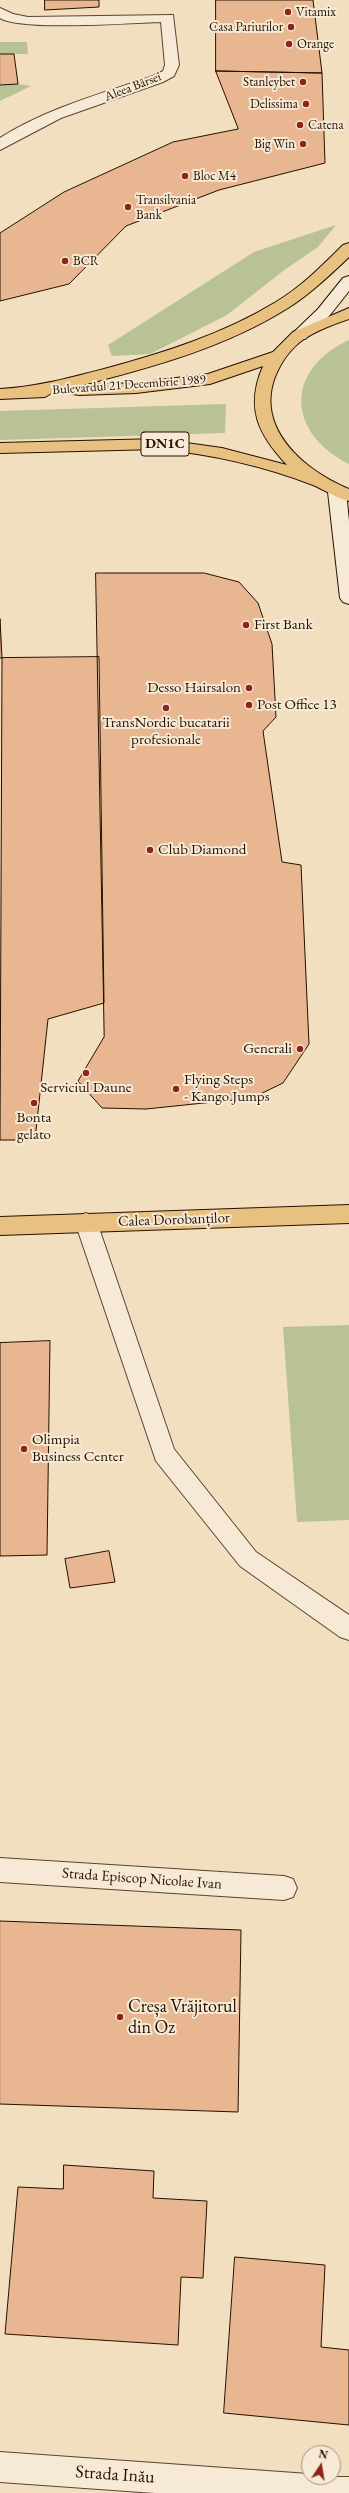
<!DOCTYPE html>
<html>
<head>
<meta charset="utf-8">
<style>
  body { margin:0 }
  #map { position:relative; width:349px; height:2493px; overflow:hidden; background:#f1dfc0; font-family:"EB Garamond",serif }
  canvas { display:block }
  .north { position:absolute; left:301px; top:2445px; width:40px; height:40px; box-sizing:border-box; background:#f6ead6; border:1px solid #a29380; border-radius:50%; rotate:12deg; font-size:11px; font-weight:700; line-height:16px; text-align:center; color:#251000 }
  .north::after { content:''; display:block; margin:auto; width:14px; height:18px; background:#8f2418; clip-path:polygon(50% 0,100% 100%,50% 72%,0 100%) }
</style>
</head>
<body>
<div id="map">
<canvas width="349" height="2493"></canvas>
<div class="north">N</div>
</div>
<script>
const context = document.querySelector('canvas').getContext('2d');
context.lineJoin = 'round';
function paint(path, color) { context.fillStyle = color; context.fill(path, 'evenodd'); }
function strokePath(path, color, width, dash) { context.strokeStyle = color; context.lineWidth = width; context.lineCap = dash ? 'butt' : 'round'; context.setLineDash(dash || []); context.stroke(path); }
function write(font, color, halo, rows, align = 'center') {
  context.font = font + ' "EB Garamond",serif'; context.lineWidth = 4; context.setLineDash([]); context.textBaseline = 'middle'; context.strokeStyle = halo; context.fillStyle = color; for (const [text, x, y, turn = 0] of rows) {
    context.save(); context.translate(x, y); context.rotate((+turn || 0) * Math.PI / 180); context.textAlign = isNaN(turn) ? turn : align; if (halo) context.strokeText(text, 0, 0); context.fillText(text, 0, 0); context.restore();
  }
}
const green = new Path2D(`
  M0,42H27L28,54H0Z
  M18,84L31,86L0,101V85Z
  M336,225L318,247L283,271L227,315L150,354L112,356L108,345L254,252Z
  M349,340V464C287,433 284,370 349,340Z
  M226,404L225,433L0,440V411Z
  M349,1325V1520L297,1522L283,1327Z`);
const building = new Path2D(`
  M45,0H99V7L45,10Z
  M216,0H313L322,73L216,71Z
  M0,54H14L18,84L0,85Z
  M216,71L322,73L325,163L219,190L126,226L69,284L0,301V233L64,192L173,142L238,129Z
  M96,573H204L239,582L258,603L272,644L276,717L263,731L282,862L301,865L309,1044L283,1083L252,1098L146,1109L102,1108L78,1081L104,1037Z
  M0,619L2,658H0Z
  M99,657L104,1003L48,1019L35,1140H0L2,658Z
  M50,1341L47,1555L0,1556V1343Z
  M109,1551L115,1582L70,1588L65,1559Z
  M0,1921L241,1930L238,2112L0,2104Z
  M64,2165L154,2171L153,2198L207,2201L203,2278L181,2277L178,2345L5,2334L18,2187L63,2189Z
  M235,2257L325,2265L321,2347L349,2350V2425L224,2413Z`);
const lane = new Path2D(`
  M0,8L13,14L28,17L173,15L179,65L174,76L163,82L61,118L0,150V138C47,108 101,94 153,76L163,71L165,65L161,22C132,23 19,31 0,18Z
  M86,1213L94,1216L97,1222L174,1449L256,1552L349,1615V1640L340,1637L240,1566L156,1461L75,1222L78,1216Z`);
const street = new Path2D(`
  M0,1858L284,1876L293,1879L297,1888L293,1897L284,1900L0,1882Z
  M0,2452L309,2474V2477H349V2493H155L0,2482Z`);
const secondary = new Path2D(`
  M349,276V291L330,315L305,339H293L291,336L293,333L318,309L343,278Z
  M337,487L343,488L346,492L349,521V604L343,602L340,598L328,492L331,488Z`);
const primary = new Path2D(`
  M349,243V257C330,275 310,294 288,308C226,347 153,367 83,385L136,383L208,374L273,352L293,332L349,308V319C334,324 318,330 304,339C291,348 281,362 275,377C255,430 306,471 349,489V501C336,498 325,490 313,485C264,466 210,454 158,449L0,453V443L158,439L222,448L287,465C258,434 245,408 263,366L210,384L136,393L79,395L73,394L71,390L72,387L53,392L45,397L0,399V389C36,387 69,378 104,369C164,353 223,334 276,302C301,287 323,265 343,245Z
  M349,1205V1223L0,1235V1217Z`);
const markers = [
  [288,12,4,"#8f2418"],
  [291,27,4,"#8f2418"],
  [289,44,4,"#8f2418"],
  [303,82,4,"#8f2418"],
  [306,104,4,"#8f2418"],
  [300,125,4,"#8f2418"],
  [303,144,4,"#8f2418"],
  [185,176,4,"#8f2418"],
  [128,207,4,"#8f2418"],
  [65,261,4,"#8f2418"],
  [246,625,4,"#8f2418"],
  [249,688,4,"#8f2418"],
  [249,705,4,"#8f2418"],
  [166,708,4,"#8f2418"],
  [150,850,4,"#8f2418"],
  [300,1049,4,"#8f2418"],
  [86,1073,4,"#8f2418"],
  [176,1089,4,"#8f2418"],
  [34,1103,4,"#8f2418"],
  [24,1449,4,"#8f2418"],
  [120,2017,4,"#8f2418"]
];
const farPoinames = [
  ["Vitamix",296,12],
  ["Casa Pariurilor",283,27,"right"],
  ["Orange",297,44],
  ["Stanleybet",295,82,"right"],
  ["Delissima",298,104,"right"],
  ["Catena",308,125],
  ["Big Win",295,144,"right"],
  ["Bloc M4",193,176],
  ["Transilvania",136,200],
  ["Bank",136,215],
  ["BCR",73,261]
];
const farStreetnames = [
  ["Aleea Bârsei",133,87,-21],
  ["Bulevardul 21 Decembrie 1989",129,385,-4]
];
const shields = [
  [165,444,48]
];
const shieldNames = [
  ["DN1C",165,444]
];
const poiNames = [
  ["First Bank",254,625],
  ["Desso Hairsalon",241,688,"right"],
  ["Post Office 13",257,705],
  ["TransNordic bucatarii",166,723,"center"],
  ["profesionale",166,740,"center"],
  ["Club Diamond",158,850],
  ["Generali",292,1049,"right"],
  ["Flying Steps",184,1080],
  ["- Kango Jumps",184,1097],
  ["Serviciul Daune",86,1088,"center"],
  ["Bonta",34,1118,"center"],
  ["gelato",34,1135,"center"],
  ["Olimpia",32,1440],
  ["Business Center",32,1457]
];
const streetNames = [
  ["Calea Dorobanților",174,1220,-2],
  ["Strada Episcop Nicolae Ivan",142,1879,4]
];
const nearPoinames = [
  ["Creșa Vrăjitorul",128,2007],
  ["din Oz",128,2028]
];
const nearStreetnames = [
  ["Strada Inău",115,2475,4]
];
paint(green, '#b8c294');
paint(building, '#e8b791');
strokePath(building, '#251000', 1);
strokePath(lane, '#584430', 2);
strokePath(street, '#584430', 2);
strokePath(secondary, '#251000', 2);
strokePath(primary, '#251000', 2);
paint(lane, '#f6ead6');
paint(street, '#f6ead6');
paint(secondary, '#f6ead6');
paint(primary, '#e8c080');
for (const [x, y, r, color] of markers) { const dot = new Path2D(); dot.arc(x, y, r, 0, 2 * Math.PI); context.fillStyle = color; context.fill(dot); strokePath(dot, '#f6ead6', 1.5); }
write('13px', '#251000', '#f6ead6', farPoinames, 'left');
write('13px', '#251000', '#f6ead6', farStreetnames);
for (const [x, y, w] of shields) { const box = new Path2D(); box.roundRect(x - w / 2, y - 12, w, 24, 3); context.fillStyle = '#f6ead6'; context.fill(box); strokePath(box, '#251000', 1); }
write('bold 14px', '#251000', null, shieldNames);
write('15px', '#251000', '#f6ead6', poiNames, 'left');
write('15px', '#251000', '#f6ead6', streetNames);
write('18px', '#251000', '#f6ead6', nearPoinames, 'left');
write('18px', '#251000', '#f6ead6', nearStreetnames);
</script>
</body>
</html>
